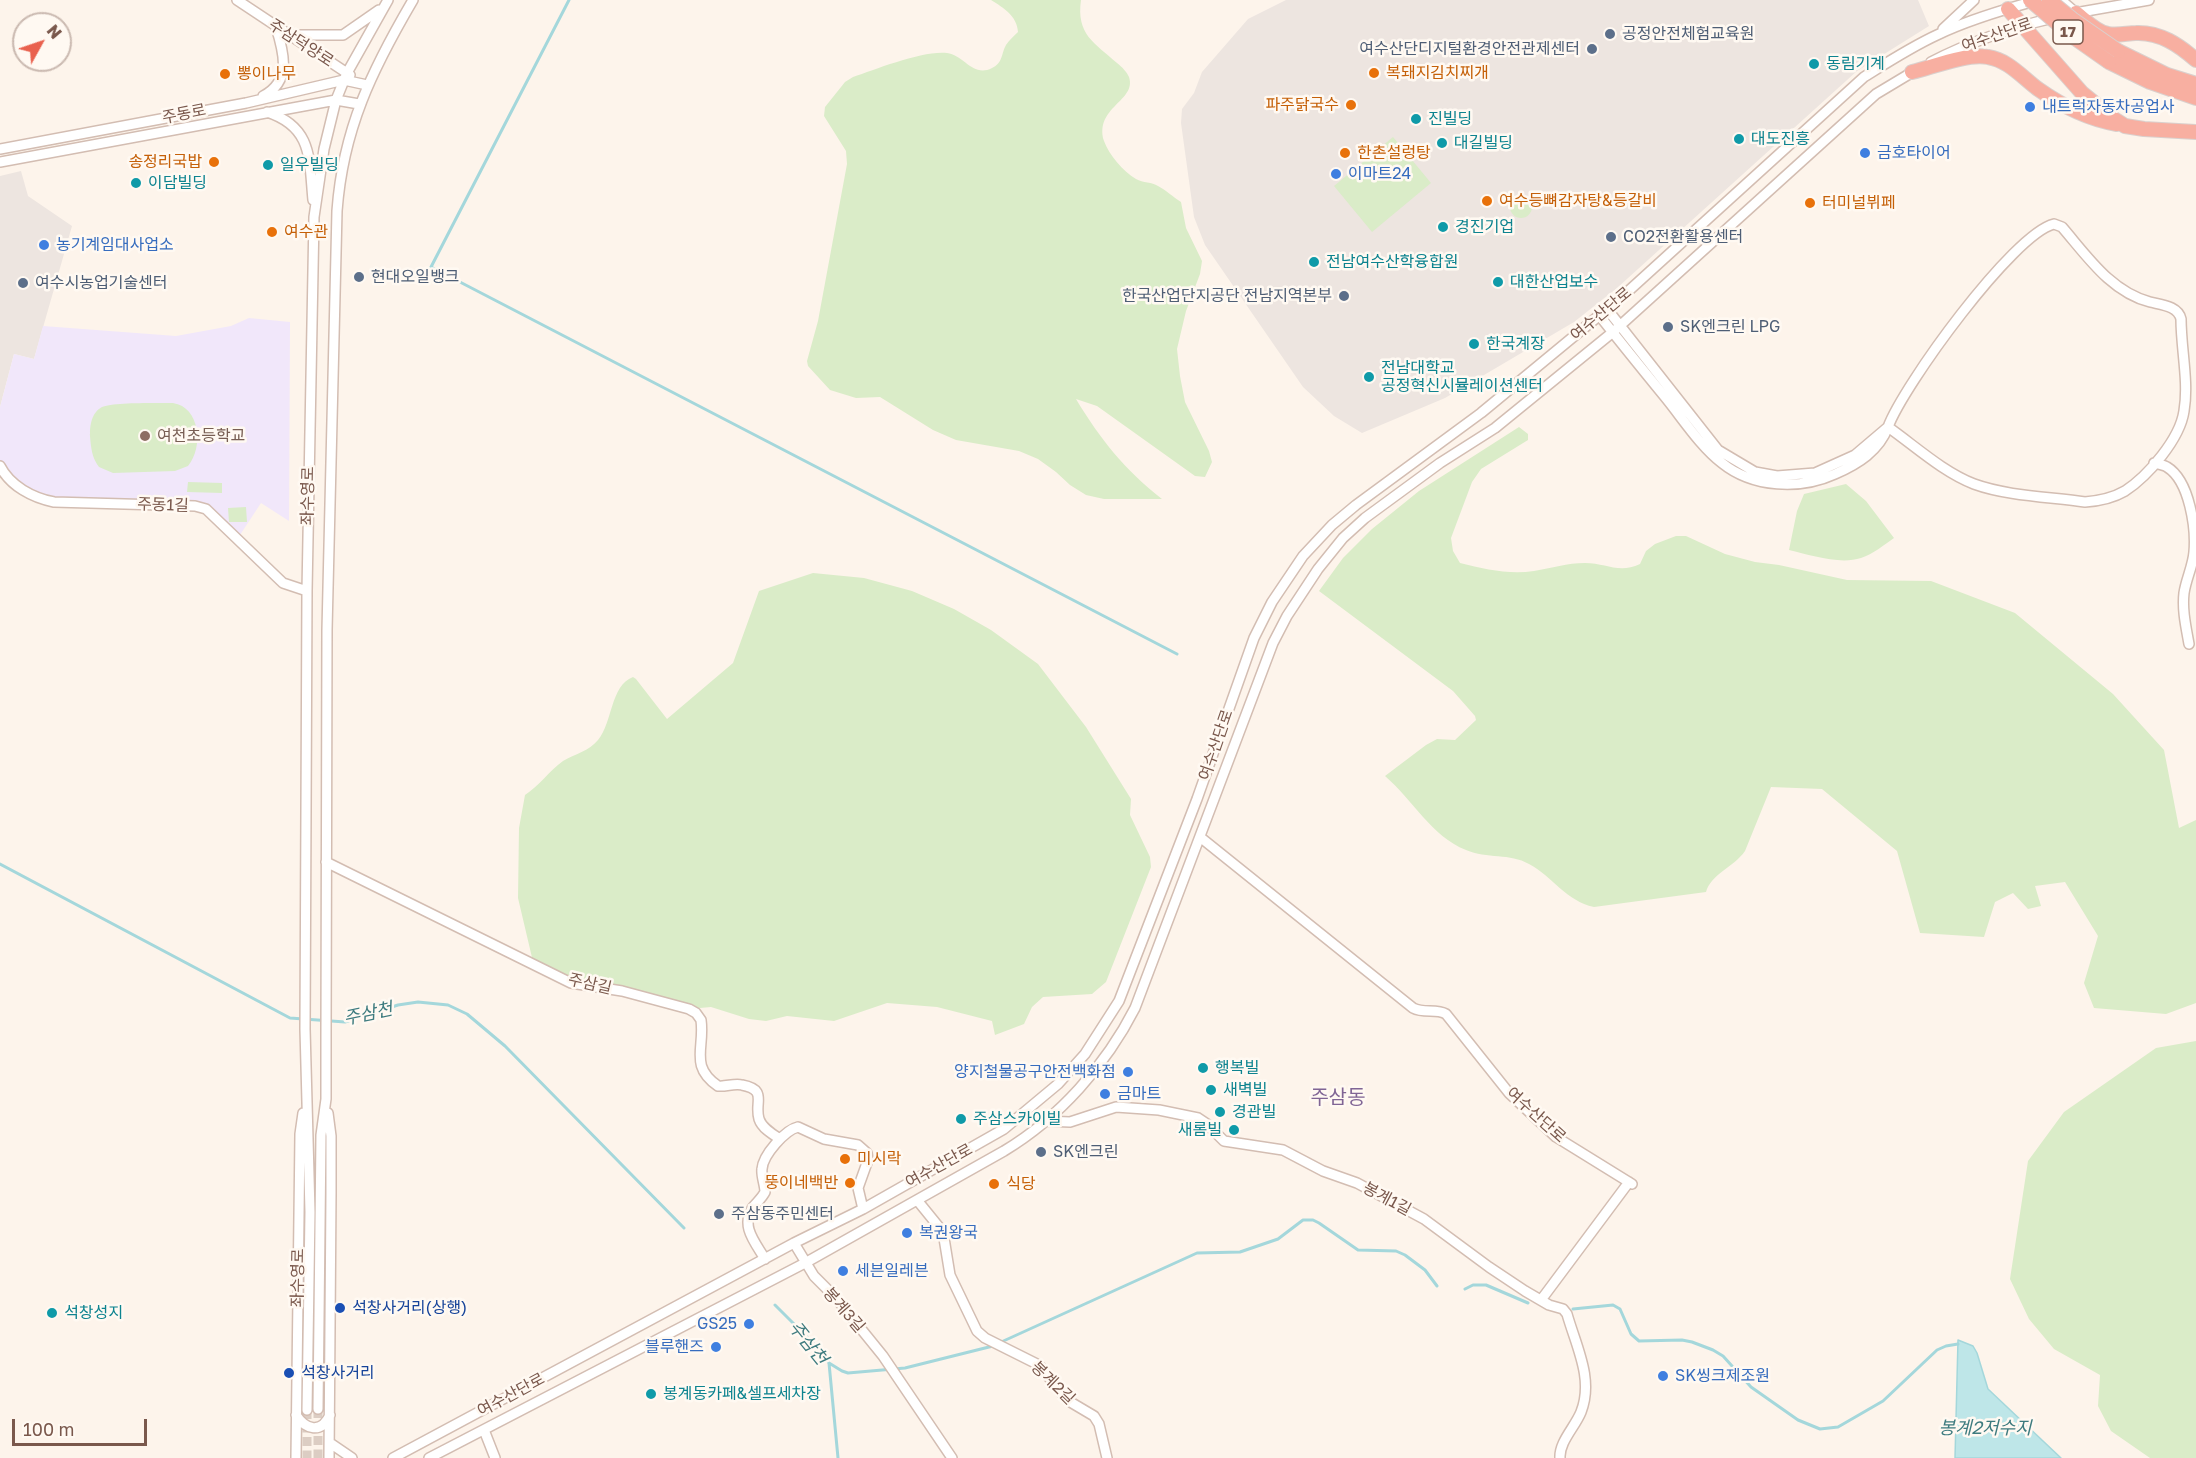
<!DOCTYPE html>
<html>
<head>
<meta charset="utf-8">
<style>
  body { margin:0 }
  #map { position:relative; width:2196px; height:1458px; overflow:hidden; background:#fdf4eb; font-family:"Golos Text",sans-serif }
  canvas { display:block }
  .north { position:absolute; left:12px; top:12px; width:60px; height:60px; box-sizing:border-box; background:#fff9f2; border:2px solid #cab9b0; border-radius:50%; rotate:50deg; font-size:16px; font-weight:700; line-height:24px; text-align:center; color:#7a584c }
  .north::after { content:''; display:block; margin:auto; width:21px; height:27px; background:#e9614e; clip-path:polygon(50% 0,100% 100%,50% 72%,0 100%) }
  .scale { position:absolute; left:12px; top:1419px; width:135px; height:27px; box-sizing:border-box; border:3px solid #7a584c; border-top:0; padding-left:8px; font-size:18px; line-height:21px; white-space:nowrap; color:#7a584c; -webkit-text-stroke:4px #fff9f2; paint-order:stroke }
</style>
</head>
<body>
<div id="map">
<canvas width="2196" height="1458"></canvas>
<div class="north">N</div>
<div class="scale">100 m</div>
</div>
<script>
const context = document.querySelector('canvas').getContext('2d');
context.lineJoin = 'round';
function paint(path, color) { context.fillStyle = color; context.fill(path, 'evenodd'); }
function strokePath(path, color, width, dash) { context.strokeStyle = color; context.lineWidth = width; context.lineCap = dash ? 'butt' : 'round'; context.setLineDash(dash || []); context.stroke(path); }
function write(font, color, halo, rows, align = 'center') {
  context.font = font + ' "Golos Text","Noto Sans KR",sans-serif'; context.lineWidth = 5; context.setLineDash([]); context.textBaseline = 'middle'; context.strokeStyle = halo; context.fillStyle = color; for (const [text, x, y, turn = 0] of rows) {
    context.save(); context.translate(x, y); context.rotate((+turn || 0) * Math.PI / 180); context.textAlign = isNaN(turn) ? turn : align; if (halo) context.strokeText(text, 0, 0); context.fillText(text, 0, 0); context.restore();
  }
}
const industrial = new Path2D(`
  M1286,0H1918L1929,26L1857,71L1617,288L1574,322L1445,398L1362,433L1334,416L1303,387L1205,245L1194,217L1181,123L1182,109L1194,93L1202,72L1248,19Z
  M21,171L28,196L72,226L34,359L14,354L0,407V176Z`);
const education = new Path2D(`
  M249,318L290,322L289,521L261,503L238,538L206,509L35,497L0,466V407L14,354L34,359L43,326L176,336L231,326Z`);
const green = new Path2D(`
  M991,0H1081C1076,35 1095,43 1117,63C1122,67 1127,72 1129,77C1137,101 1094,107 1104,141C1109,155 1123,171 1136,179C1143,183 1152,182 1158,186C1166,190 1173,197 1181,202L1186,228L1202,261L1200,274L1186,311L1177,349L1180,376L1185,402L1209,451L1212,462L1205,477L1195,476L1097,406L1076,399C1100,439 1125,470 1162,499H1104L1086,495L1070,485L1056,472L1038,459L1019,451L956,440L933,430L880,397L856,398L830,390L808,366L807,361L818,321L847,164L846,151L824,116L825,107L845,82L853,77C876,69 924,50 947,53C964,55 973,78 992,68C1003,63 1001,54 1006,45C1009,40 1014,36 1018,32C1017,16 1004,8 991,0Z
  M1393,137L1431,183L1372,232L1334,186Z
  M1510 207a11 11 0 1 1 22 0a11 11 0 1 1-22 0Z
  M173,403C200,407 204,447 188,466L175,471L113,473L99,467C92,458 91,448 90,436C90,426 91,413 102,407C112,402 159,403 173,403Z
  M1519,427L1528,434V440L1481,469L1472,482L1451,538L1453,551L1460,563C1485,569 1509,575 1534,571C1552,568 1567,563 1585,563C1606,563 1619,574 1640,564L1646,551L1655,544L1676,536H1686L1725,554L1755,562L1779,565L1847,580L1931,581L2015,613L2113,694L2164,750L2179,828L2196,820V1003L2166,1014L2094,1008L2084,983L2098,936L2065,882L2035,886L2041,906L2028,909L2013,893L1995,902L1984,937L1920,933L1897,851L1822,789L1771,787L1745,851C1734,867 1711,874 1706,892L1594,907C1566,901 1553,877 1529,864C1510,853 1487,859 1466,850C1431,836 1413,800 1385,776L1426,745L1437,739L1455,740L1476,720L1475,716L1453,691L1319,591L1343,558L1372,529L1419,491Z
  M188,482L222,483V493L187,492Z
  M1846,484L1866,501L1894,538C1884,545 1873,554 1861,558C1840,565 1810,555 1789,550L1797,511L1804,494Z
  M246,507L247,522H229L228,508Z
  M813,573L864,578L912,591L954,609L991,630L1038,664L1086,727L1131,799L1130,815L1150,857L1151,867L1106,982L1092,994L1043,997L1032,1007L1024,1024L995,1035L992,1021L937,1007L887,1003L834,1021L787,1016L766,1021L749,1019L711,1007L689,1009L571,983L534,966L518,898L519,828L525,795C539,786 549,771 563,761C575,754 589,751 598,740C613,722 610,686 633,677L636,679L667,719L733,663L759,591Z
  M2196,1041V1458H2150L2111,1431L2098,1406L2100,1375L2054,1349L2029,1319L2010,1279L2028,1161L2064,1112L2156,1048Z`);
const water = new Path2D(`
  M1958,1340L1973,1346L1977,1353L1988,1389L2061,1458H1955Z`);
const stream = new Path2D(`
  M569,0L431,267L1177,654
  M0,864L290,1018L345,1022L398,1005L418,1002L448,1005L467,1014L505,1046L684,1228
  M1465,1289L1473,1285H1486L1528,1303
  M775,1305L813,1343L829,1363L838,1458
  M1573,1309L1613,1305L1620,1309L1631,1334L1639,1341L1682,1340L1692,1342L1713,1350L1723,1356L1751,1387L1798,1420L1820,1429L1838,1427L1883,1401L1937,1350L1946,1346L1958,1344
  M999,1343L1197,1253L1240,1252L1278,1239L1303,1220H1313L1319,1223L1358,1250L1396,1251L1405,1255L1425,1270L1437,1286
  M829,1363L842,1371L848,1373L905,1368L993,1346`);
const minorTunnel = new Path2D(`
  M318,1409V1458
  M307,1410V1458`);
const minor = new Path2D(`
  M237,0L350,75
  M2061,0L2076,13
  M2075,13L2149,0
  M1943,29L1974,0
  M289,35H343L379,10
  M1931,62C1970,42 2010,28 2053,18
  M263,96C292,81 284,53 276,27
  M267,112C313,127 309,159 313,200
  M0,149L246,103L344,80L367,85
  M0,162L336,100L359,104
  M2054,224L2062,227C2087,256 2111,292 2150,302C2162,305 2178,306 2181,319C2181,349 2189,382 2184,411C2180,439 2148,476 2125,491C2113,498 2098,501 2085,502C2050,497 2007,496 1974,484C1943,472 1915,446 1888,427C1903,386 2013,234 2054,224Z
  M1599,315C1621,343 1643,370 1665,397C1683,419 1700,446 1722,463C1753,488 1800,490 1835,474C1858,464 1879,451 1888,427L1855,455L1815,473L1777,476L1755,472L1718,450L1607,309
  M2154,463C2158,464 2164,465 2167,467C2190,481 2196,529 2194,552C2193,566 2186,579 2184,593C2182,610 2186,627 2189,644
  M0,466C10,486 33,498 54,502L195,506L206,509L283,583L307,591
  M1200,837L1413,1008C1424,1014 1436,1008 1446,1014L1509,1093L1556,1137L1632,1184
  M326,862L571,983L622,991L689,1009L696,1013L701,1020C705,1048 689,1066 718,1086C726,1087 734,1083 742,1085C768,1090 754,1102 759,1119C762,1128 772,1134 780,1139
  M328,1113L331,1136V1193L329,1458
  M1045,1121L1070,1122L1116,1107L1159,1110L1198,1118L1207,1124L1224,1141L1283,1150L1323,1171L1357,1183L1424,1219L1489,1267L1525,1291L1549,1305L1563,1309L1567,1314C1576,1346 1594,1379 1581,1412C1575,1427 1559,1442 1560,1458
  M917,1200L943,1232L950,1275L977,1331L985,1338L1039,1365L1067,1400L1094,1416L1099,1424L1107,1458
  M794,1243L814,1276L836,1298L883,1356L952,1458
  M765,1259C755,1242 740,1226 753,1207C757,1202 762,1198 765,1192C765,1185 761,1176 762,1169C763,1155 785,1130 798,1127L824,1139L858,1145L867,1153L868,1160L858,1188L863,1209
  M1541,1300L1629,1182
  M318,1409L321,1135L326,1099V1034L327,630L337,211C343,129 372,70 413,0
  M307,1410L310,1212L305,1029L307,591L314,217L324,149L336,100L347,73L388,0
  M296,1415C306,1430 321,1434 330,1415
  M484,1430L495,1458
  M330,1443L352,1458
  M296,1458L300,1134L303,1113
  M393,1458L794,1243L863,1209L1004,1129L1058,1084L1085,1054L1119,1001L1197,799L1254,638L1272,602L1303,556L1332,525L1356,505L1481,413L1624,295L1864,77C1888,62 1911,47 1937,35C1968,20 2002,10 2035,1
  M429,1458L805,1263L1004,1151C1059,1118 1106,1065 1135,1008L1273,643L1287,616L1318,569L1343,538L1365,518L1440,463L1495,428L1613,332L1876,94L1916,70`);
const highway = new Path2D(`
  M2008,9L2082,93L2114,119L2125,126L2144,129L2196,132
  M2076,13C2085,20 2096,32 2108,34C2117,36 2128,33 2136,33C2160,32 2179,45 2196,60
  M2118,51L2167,75L2196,84
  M2109,62L2150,82L2196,98
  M1912,72C1933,67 1967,53 1988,57C2008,60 2022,77 2038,89C2062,106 2088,119 2117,124`);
const highwayBridge = new Path2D(`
  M2030,0L2072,36L2109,62
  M2049,0L2072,19L2118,51`);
const markers = [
  [1610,34,6,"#5c6f8a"],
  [1592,49,6,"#5c6f8a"],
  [1814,64,6,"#0f9aa8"],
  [1374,73,6,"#e8710a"],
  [225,74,6,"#e8710a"],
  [1351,105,6,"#e8710a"],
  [2030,107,6,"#3f7fe0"],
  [1416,119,6,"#0f9aa8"],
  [1739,139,6,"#0f9aa8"],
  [1442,143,6,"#0f9aa8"],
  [1345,153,6,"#e8710a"],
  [1865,153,6,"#3f7fe0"],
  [214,162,6,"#e8710a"],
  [268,165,6,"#0f9aa8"],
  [1336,174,6,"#3f7fe0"],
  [136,183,6,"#0f9aa8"],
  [1487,201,6,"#e8710a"],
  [1810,203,6,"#e8710a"],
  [1443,227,6,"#0f9aa8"],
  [272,232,6,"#e8710a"],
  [1611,237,6,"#5c6f8a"],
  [44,245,6,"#3f7fe0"],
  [1314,262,6,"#0f9aa8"],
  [359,277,6,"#5c6f8a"],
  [1498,282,6,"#0f9aa8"],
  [23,283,6,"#5c6f8a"],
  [1344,296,6,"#5c6f8a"],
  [1668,327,6,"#5c6f8a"],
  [1474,344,6,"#0f9aa8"],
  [1369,377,6,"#0f9aa8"],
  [145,436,6,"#8d6e63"],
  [1203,1068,6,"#0f9aa8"],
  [1128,1072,6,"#3f7fe0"],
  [1211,1090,6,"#0f9aa8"],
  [1105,1094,6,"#3f7fe0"],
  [1220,1112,6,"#0f9aa8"],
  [961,1119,6,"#0f9aa8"],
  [1234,1130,6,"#0f9aa8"],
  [1041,1152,6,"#5c6f8a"],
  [845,1159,6,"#e8710a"],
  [850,1183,6,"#e8710a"],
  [994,1184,6,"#e8710a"],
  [719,1214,6,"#5c6f8a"],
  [907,1233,6,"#3f7fe0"],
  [843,1271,6,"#3f7fe0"],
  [340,1308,6,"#1a4fb4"],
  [52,1313,6,"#0f9aa8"],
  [749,1324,6,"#3f7fe0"],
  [716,1347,6,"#3f7fe0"],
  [289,1373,6,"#1a4fb4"],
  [1663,1376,6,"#3f7fe0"],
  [651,1394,6,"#0f9aa8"]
];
const shields = [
  [2068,32,30]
];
const shieldNames = [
  ["17",2068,32]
];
const serviceNames = [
  ["공정안전체험교육원",1622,34],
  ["여수산단디지털환경안전관제센터",1580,49,"right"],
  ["CO2전환활용센터",1623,237],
  ["현대오일뱅크",371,277],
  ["여수시농업기술센터",35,283],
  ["한국산업단지공단 전남지역본부",1332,296,"right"],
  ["SK엔크린 LPG",1680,327],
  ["SK엔크린",1053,1152],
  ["주삼동주민센터",731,1214]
];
const streetNames = [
  ["여수산단로",1997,35,-19],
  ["주삼덕양로",301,43,33],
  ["주동로",184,114,-11],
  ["여수산단로",1601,314,-40],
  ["좌수영로",308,496,-89],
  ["주동1길",163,505,2],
  ["여수산단로",1216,745,-71],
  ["주삼길",590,984,13],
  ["여수산단로",1536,1115,42],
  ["여수산단로",939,1166,-29],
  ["봉계1길",1387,1199,28],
  ["좌수영로",298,1278,-89],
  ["봉계3길",844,1310,49],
  ["봉계2길",1053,1383,44],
  ["여수산단로",511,1395,-28]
];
const cultureNames = [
  ["동림기계",1826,64],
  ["진빌딩",1428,119],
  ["대도진흥",1751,139],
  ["대길빌딩",1454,143],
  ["일우빌딩",280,165],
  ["이담빌딩",148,183],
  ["경진기업",1455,227],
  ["전남여수산학융합원",1326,262],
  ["대한산업보수",1510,282],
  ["한국계장",1486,344],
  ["전남대학교",1381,368],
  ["공정혁신시뮬레이션센터",1381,386],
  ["행복빌",1215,1068],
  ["새벽빌",1223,1090],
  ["경관빌",1232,1112],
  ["주삼스카이빌",973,1119],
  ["새롬빌",1222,1130,"right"],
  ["석창성지",64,1313],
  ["봉계동카페&셀프세차장",663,1394]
];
const foodNames = [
  ["복돼지김치찌개",1386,73],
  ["뽕이나무",237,74],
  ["파주닭국수",1339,105,"right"],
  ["한촌설렁탕",1357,153],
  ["송정리국밥",202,162,"right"],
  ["여수등뼈감자탕&등갈비",1499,201],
  ["터미널뷔페",1822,203],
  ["여수관",284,232],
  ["미시락",857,1159],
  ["뚱이네백반",838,1183,"right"],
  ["식당",1006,1184]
];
const shopNames = [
  ["내트럭자동차공업사",2042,107],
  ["금호타이어",1877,153],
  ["이마트24",1348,174],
  ["농기계임대사업소",56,245],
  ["양지철물공구안전백화점",1116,1072,"right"],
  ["금마트",1117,1094],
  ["복권왕국",919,1233],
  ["세븐일레븐",855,1271],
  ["GS25",737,1324,"right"],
  ["블루핸즈",704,1347,"right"],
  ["SK씽크제조원",1675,1376]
];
const educationNames = [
  ["여천초등학교",157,436]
];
const transitNames = [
  ["석창사거리(상행)",352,1308],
  ["석창사거리",301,1373]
];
const waterNames = [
  ["주삼천",368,1014,-12],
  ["주삼천",808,1343,51],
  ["봉계2저수지",1985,1428]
];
const quarterNames = [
  ["주삼동",1338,1098]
];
paint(industrial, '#ede5e0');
paint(education, '#f1e7fa');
paint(green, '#daecc8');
paint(water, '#bee6e8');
strokePath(water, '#a4d7db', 1.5);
strokePath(stream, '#a4d7db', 3);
strokePath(minorTunnel, '#dccdc3', 9, [9, 4.5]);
strokePath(minor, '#d3bdb2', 12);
strokePath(highway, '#dad0cd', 16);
strokePath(minor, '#fff', 9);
strokePath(highway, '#f8afa1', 14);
strokePath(highwayBridge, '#dad0cd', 16, []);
strokePath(highwayBridge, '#f8afa1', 14);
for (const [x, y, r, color] of markers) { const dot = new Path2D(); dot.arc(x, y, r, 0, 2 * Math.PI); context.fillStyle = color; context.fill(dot); strokePath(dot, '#fff9f2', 2); }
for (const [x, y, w] of shields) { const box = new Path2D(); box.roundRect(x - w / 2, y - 12, w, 24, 4.5); context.fillStyle = '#fff9f2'; context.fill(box); strokePath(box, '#7a584c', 1.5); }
write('bold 15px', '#7a584c', null, shieldNames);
write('16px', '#4e5e75', '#fff9f2', serviceNames, 'left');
write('16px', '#7a584c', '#fff9f2', streetNames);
write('16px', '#0d838f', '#fff9f2', cultureNames, 'left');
write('16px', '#c56008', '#fff9f2', foodNames, 'left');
write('16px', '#366cbe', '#fff9f2', shopNames, 'left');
write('16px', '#785e54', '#fff9f2', educationNames, 'left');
write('16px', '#164399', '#fff9f2', transitNames, 'left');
write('italic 18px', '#3e7b7f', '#fff9f2', waterNames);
write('20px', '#806595', '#fff9f2', quarterNames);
</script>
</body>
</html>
